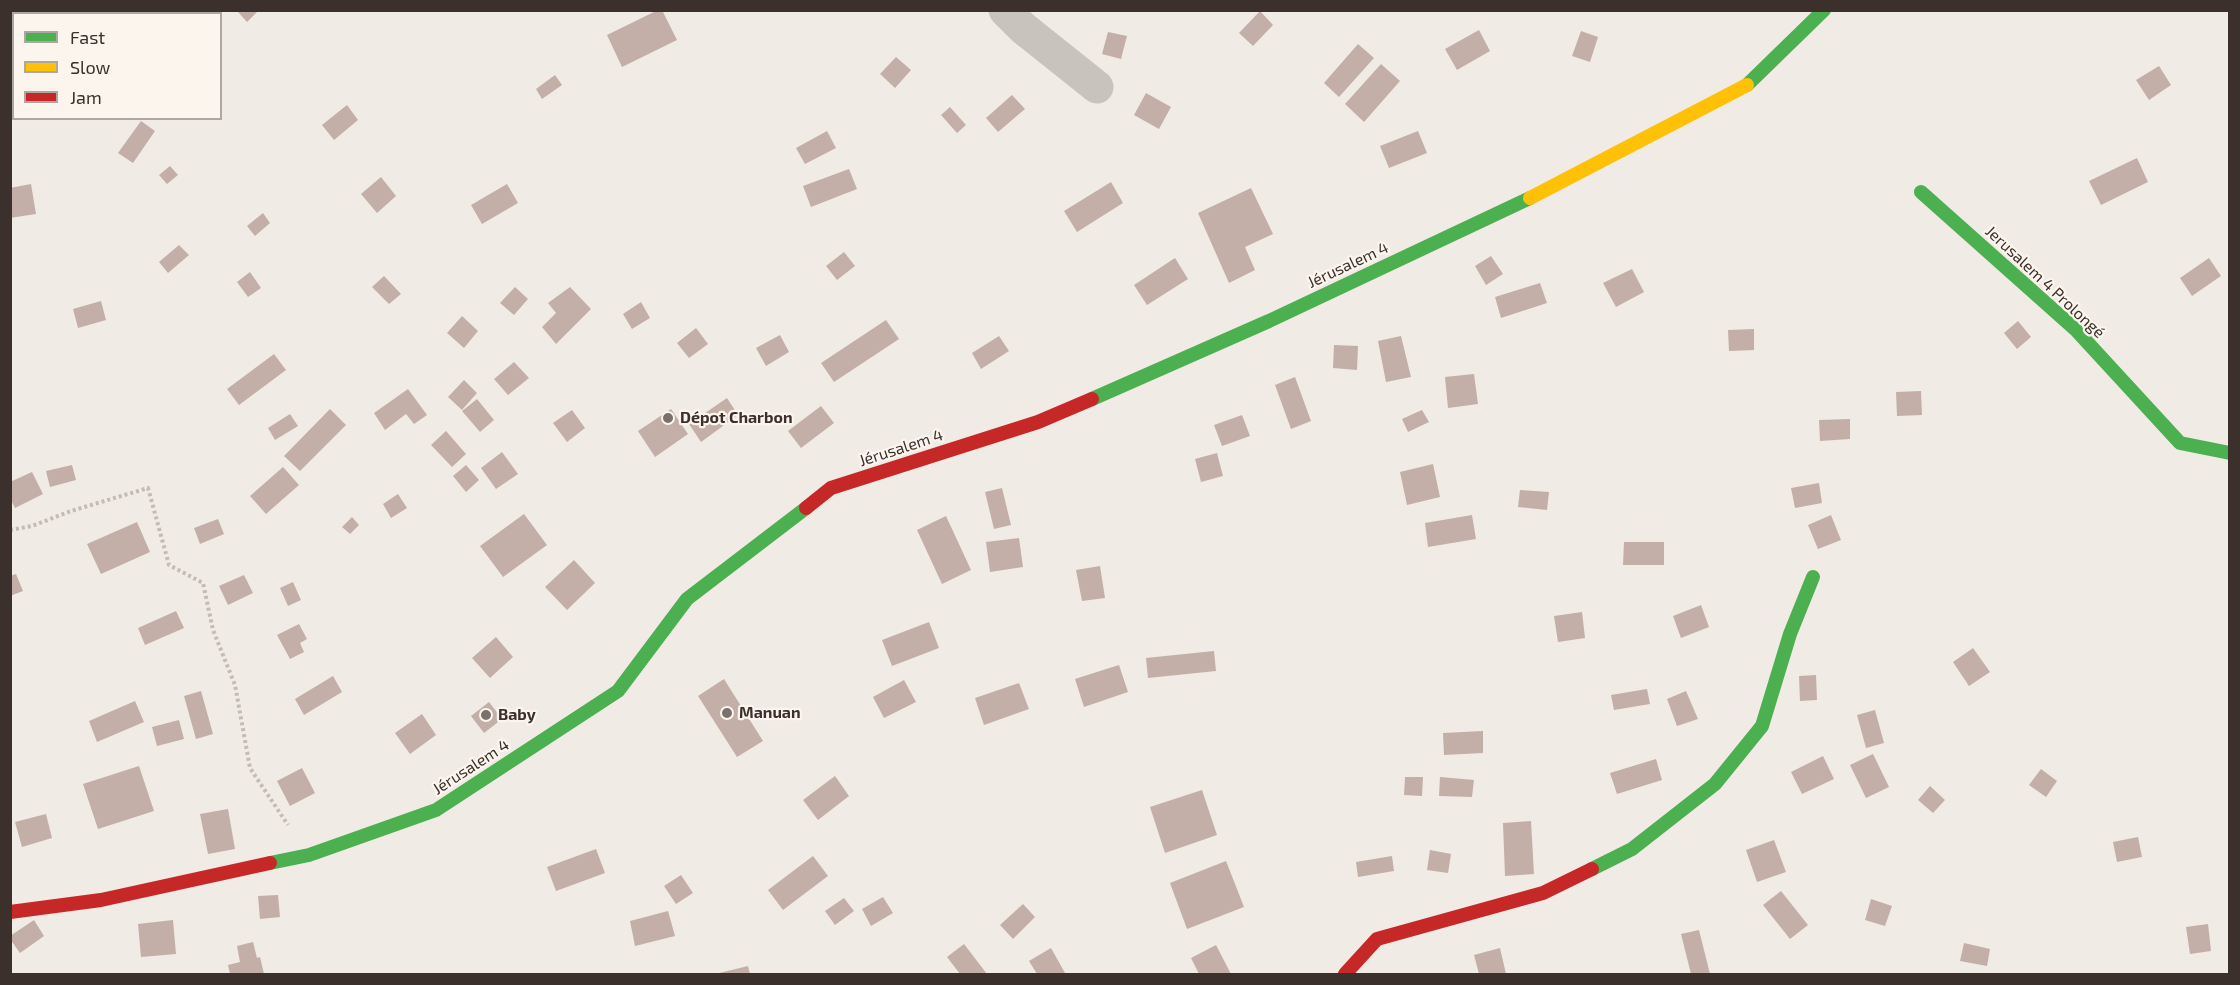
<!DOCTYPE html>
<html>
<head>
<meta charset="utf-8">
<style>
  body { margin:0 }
  #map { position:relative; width:2240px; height:985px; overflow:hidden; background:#f0ebe5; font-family:"Exo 2",sans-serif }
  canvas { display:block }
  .frame { position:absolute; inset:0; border:12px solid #3b302b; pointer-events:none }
  .legend { position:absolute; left:12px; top:12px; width:210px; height:108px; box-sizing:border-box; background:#fbf5ee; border:2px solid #aea6a0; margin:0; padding:8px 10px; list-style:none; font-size:18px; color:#3b302b }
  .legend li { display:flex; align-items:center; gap:12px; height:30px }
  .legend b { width:30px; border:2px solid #aea6a0 }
</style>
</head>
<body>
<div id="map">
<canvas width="2240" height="985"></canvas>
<div class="frame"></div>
<ul class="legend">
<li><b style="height:8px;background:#4caf50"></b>Fast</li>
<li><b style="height:8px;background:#ffc107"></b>Slow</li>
<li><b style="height:8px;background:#c62828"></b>Jam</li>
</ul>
</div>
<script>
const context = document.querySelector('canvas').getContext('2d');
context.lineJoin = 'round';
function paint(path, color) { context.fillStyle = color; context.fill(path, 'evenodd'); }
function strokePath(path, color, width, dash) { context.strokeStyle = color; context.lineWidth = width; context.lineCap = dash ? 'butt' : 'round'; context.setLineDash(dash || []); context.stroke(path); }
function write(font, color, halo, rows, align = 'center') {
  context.font = font + ' "Exo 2",sans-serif'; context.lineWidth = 4.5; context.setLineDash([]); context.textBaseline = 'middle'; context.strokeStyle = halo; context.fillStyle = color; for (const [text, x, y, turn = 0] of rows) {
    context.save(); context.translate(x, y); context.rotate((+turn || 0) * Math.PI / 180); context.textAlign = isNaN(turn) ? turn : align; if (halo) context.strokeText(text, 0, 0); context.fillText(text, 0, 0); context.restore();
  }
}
const building = new Path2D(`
  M239,10H259L247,22L238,12Z
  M658,10H662L677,40L622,67L607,35Z
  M1260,11L1273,25L1253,46L1239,33Z
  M1479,30L1490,51L1457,70L1445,49Z
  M1581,31L1598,37L1590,62L1572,56Z
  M1108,32L1127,36L1121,59L1102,54Z
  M1358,44L1374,58L1339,97L1324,83Z
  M896,57L911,70L895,88L880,74Z
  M1381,64L1400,81L1364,122L1345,104Z
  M2159,66L2171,85L2149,100L2136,80Z
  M555,75L562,85L542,99L536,89Z
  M1146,93L1171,107L1159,129L1134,115Z
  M1012,95L1025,109L998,132L986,118Z
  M347,105L358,120L334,140L322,125Z
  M950,107L966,125L957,133L941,115Z
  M141,121L155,131L133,163L118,153Z
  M827,131L836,148L805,164L796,148Z
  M1418,131L1427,153L1389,168L1380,146Z
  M2137,158L2148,182L2101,205L2089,181Z
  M170,166L178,175L167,184L159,175Z
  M849,169L857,189L811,207L803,186Z
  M381,177L396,196L377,213L361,194Z
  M1111,182L1123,203L1077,232L1064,211Z
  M31,184L36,214L10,218V188Z
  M507,184L518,203L482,224L471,205Z
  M1251,188L1273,234L1245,247L1255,270L1229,283L1198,213Z
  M263,213L270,223L255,236L247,226Z
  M179,245L189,255L168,273L159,262Z
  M844,252L855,266L837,280L826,266Z
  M1491,256L1503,274L1486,285L1475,266Z
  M1175,258L1188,279L1147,305L1134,285Z
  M2209,258L2221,276L2192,296L2180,278Z
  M1632,269L1644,292L1616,307L1603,283Z
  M250,272L261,288L248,297L237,282Z
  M384,276L401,294L389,304L372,287Z
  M1540,283L1547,303L1501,318L1495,297Z
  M515,287L528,299L514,315L500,303Z
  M570,287L591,309L556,344L542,327L556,313L548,303Z
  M101,301L106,320L78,328L73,309Z
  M641,302L650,318L632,329L623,314Z
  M462,316L478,331L464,348L447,333Z
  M886,320L899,339L834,382L821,363Z
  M2018,321L2031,337L2017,349L2004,333Z
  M696,328L708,344L689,358L677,343Z
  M1754,329V350L1729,351L1728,330Z
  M780,335L789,352L766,366L756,348Z
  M999,336L1009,351L981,369L972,353Z
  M1401,336L1411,377L1386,382L1378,341Z
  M1334,345L1358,346L1357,370L1333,368Z
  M274,354L286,370L239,405L227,389Z
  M514,362L529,378L508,395L494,379Z
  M1474,374L1478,404L1448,408L1445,377Z
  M1295,377L1311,421L1291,429L1275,385Z
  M464,380L477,393L462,410L448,397Z
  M408,389L427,415L414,424L406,414L385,430L374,413Z
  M1921,391L1922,415L1897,416L1896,392Z
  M727,398L738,415L701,442L689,424Z
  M477,399L494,420L480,432L462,411Z
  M821,406L834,423L801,448L788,431Z
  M330,409L346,425L300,471L284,456Z
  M671,409L688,434L655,457L638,431Z
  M572,410L585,428L567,442L553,423Z
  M1422,410L1429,422L1408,432L1402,419Z
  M290,414L298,426L275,440L268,428Z
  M1242,415L1250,436L1222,446L1214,425Z
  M1850,419V439L1820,441L1819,420Z
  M446,431L466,454L452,467L431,445Z
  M502,452L518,474L496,489L481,468Z
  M1217,453L1223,476L1201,482L1195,459Z
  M1433,464L1440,497L1407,505L1400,472Z
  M72,465L76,480L50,487L46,471Z
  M466,465L479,480L466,492L453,476Z
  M283,467L299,485L266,514L250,496Z
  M32,472L43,494L15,508L10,498V482Z
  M1819,483L1822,503L1795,508L1791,488Z
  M1002,488L1011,525L994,529L985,492Z
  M1520,490L1549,492L1547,510L1518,507Z
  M398,494L407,508L391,518L383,504Z
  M524,514L547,545L503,577L480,546Z
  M1472,515L1476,539L1428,547L1425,523Z
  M1831,515L1841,540L1818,549L1808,525Z
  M946,516L971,570L942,584L917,530Z
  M352,517L359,525L350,534L342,527Z
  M218,519L224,534L200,544L194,528Z
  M137,522L150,552L101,574L87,544Z
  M1019,538L1023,567L990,572L986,542Z
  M1624,542H1664V565H1623Z
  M574,560L595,583L567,610L545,587Z
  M1100,566L1105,598L1082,601L1076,570Z
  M16,574L23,591L10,596V576Z
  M244,575L253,593L228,605L219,586Z
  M293,582L301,600L288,606L280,588Z
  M1701,605L1709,627L1681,638L1673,616Z
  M176,611L184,628L145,645L138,628Z
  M1582,612L1585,638L1558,642L1554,616Z
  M929,622L939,648L892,666L882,640Z
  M299,624L307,639L300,643L304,652L290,659L277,635Z
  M496,637L513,657L490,678L472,658Z
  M1973,648L1990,672L1969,686L1953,662Z
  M1214,651L1216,671L1148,678L1146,658Z
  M1119,665L1128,692L1084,707L1075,679Z
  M1816,675L1817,700L1800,701L1799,676Z
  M333,676L342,692L304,715L295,699Z
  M724,679L763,741L737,757L698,696Z
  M904,680L916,702L884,718L873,697Z
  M1019,683L1029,709L984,725L975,698Z
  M1647,689L1650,704L1614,710L1611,695Z
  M201,691L213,734L196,739L184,696Z
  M1686,691L1698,719L1677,726L1667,699Z
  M135,701L144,722L97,742L89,721Z
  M489,702L502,719L484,733L471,716Z
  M1875,710L1884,743L1866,748L1857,715Z
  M422,714L436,735L410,754L395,733Z
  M179,720L184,739L157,746L152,727Z
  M1483,731V753L1444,755L1443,733Z
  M1873,754L1889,787L1866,798L1850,765Z
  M1823,756L1834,779L1802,794L1791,772Z
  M1656,759L1662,780L1617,794L1610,773Z
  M139,766L154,811L98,829L83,784Z
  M302,768L315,793L290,806L277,781Z
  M2041,769L2057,781L2046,797L2029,785Z
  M835,776L849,796L818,820L803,800Z
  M1405,777H1423L1422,796L1404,795Z
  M1440,777L1474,780L1472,797L1439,796Z
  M1930,786L1945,800L1933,813L1918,800Z
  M1202,790L1217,835L1165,853L1150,807Z
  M228,809L235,849L208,854L200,814Z
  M46,814L52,838L22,847L15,822Z
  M1531,821L1534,874L1505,876L1503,823Z
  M2138,837L2142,857L2117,862L2113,842Z
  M1774,840L1786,872L1757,882L1746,850Z
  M596,849L605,873L556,891L547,867Z
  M1430,850L1451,854L1448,873L1427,870Z
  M813,856L828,876L783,910L768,890Z
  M1392,856L1394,871L1358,877L1356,862Z
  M1226,861L1244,907L1187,929L1170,883Z
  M681,875L693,893L676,904L664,886Z
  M1781,891L1808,925L1790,939L1763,905Z
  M278,895L280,917L260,919L258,896Z
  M883,897L893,913L871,926L862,909Z
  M844,898L854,911L835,925L825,911Z
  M1871,899L1892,906L1885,926L1865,920Z
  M1023,904L1035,917L1013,939L1000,925Z
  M668,911L675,936L635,946L630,921Z
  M34,920L44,936L20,953L10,939V936Z
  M173,920L176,954L141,957L138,924Z
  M2208,924L2211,951L2190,954L2186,927Z
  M1699,930L1710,974H1691L1681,934Z
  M253,942L257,958L260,957L264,974H230L228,965L240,962L237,946Z
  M1964,943L1990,949L1987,966L1960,961Z
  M964,944L987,974H960L947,957Z
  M1216,945L1231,974H1199L1191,958Z
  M1051,948L1065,973L1037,974L1029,961Z
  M1500,948L1506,974H1479L1474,955Z
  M748,966L750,974H715Z`);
const path = new Path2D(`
  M10,530L32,526L71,511L148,488L169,565L203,583L213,630L235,685L250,768L288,825`);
const street = new Path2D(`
  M1005,10L1023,28L1097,87`);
const fast = new Path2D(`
  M1747,85L1824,10
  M1921,192L2076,330L2180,443L2230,453
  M1092,399L1269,321L1530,198
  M270,863L309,855L436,810L618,691L687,599L806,508
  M1592,869L1632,849L1715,784L1762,726L1790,634L1813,577`);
const slow = new Path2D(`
  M1530,198L1747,85`);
const jam = new Path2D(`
  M806,508L831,488L1038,422L1092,399
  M10,912L101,900L270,863
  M1345,974L1377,939L1543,893L1592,869`);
const markers = [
  [668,418,6,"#7a716c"],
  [727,713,6,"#7a716c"],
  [486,715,6,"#7a716c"]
];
const streetNames = [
  ["Jérusalem 4",1348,265,-25],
  ["Jerusalem 4 Prolongé",2045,282,43],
  ["Jérusalem 4",901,448,-18],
  ["Jérusalem 4",471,767,-33]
];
const poiNames = [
  ["Dépot Charbon",680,418],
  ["Manuan",739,713],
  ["Baby",498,715]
];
paint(building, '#c3afa7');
strokePath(path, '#c2bbb6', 4, [3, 3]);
strokePath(street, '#c9c3be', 33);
strokePath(fast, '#4caf50', 14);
strokePath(slow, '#ffc107', 14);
strokePath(jam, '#c62828', 14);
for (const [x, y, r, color] of markers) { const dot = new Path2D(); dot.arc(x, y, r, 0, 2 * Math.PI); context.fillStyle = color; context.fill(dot); strokePath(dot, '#fbf5ee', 2); }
write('16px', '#3b302b', '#fbf5ee', streetNames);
write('bold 16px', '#3b302b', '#fbf5ee', poiNames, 'left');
</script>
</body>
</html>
